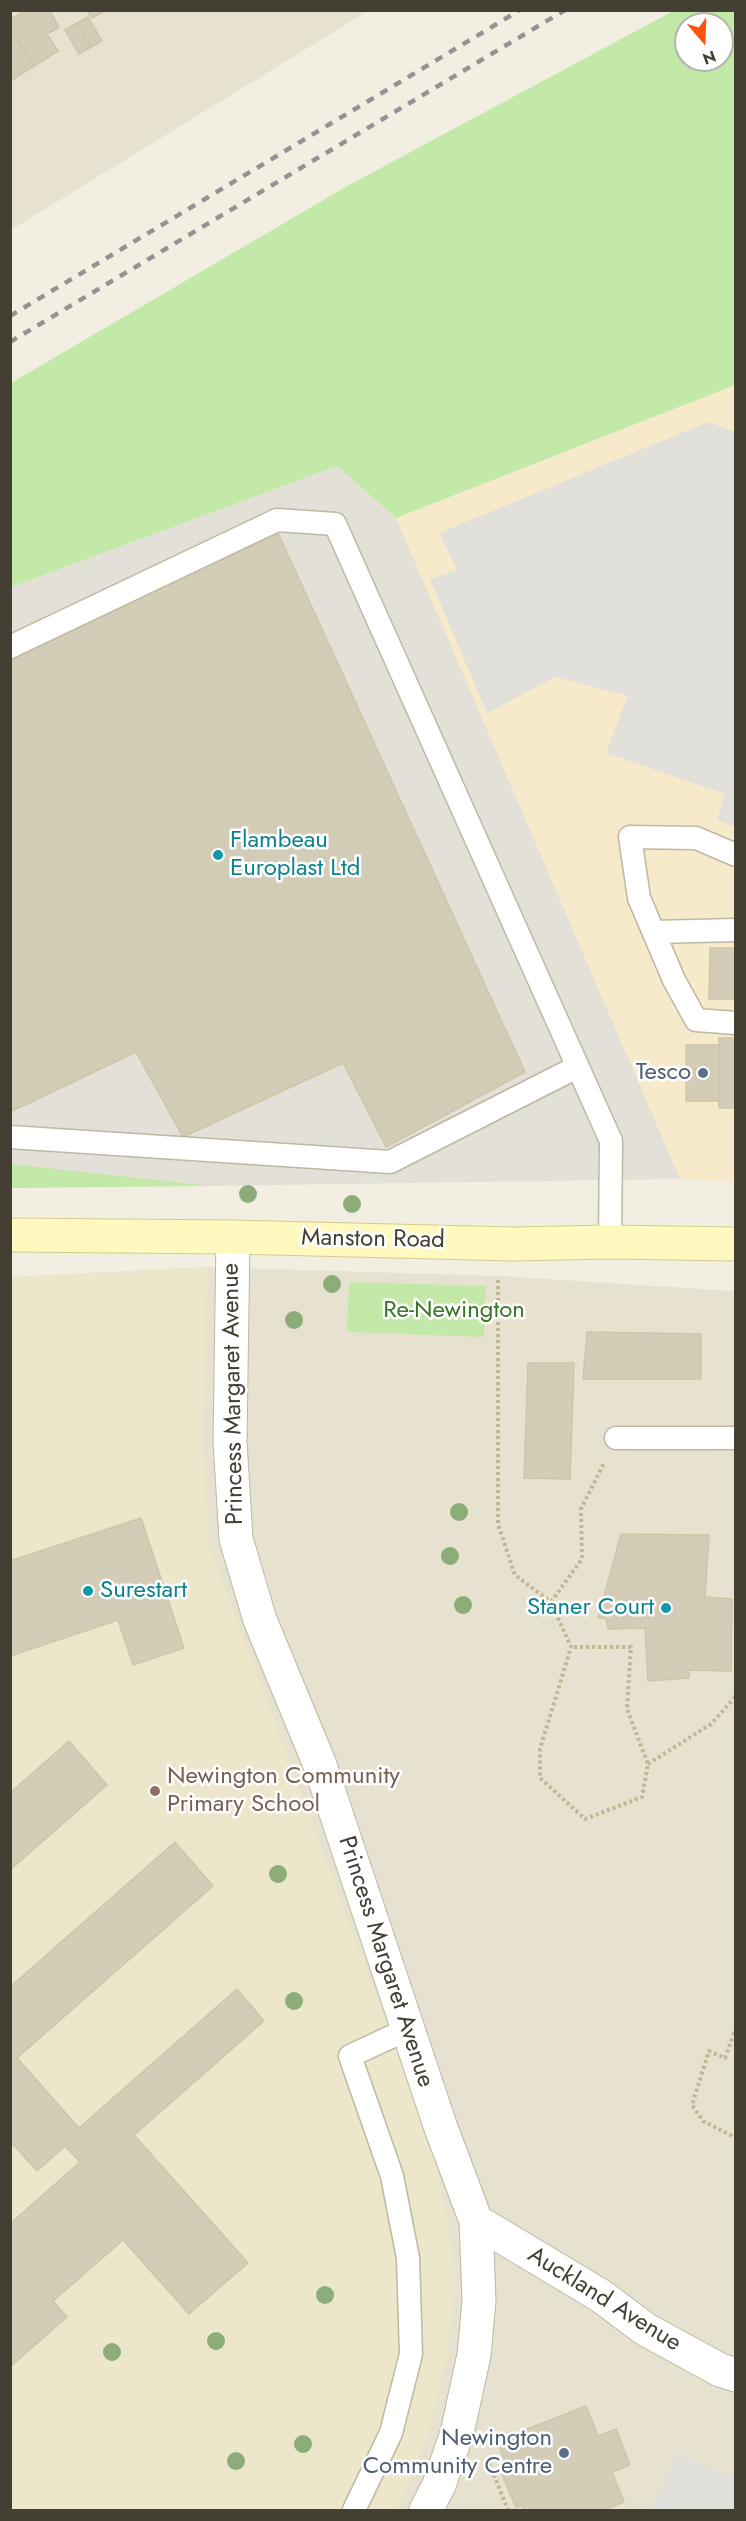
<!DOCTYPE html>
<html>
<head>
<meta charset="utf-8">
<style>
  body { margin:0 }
  #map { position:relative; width:746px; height:2521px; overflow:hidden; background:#f2efe2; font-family:Jost,sans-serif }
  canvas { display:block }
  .frame { position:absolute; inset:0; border:12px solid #433f32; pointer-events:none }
  .north { position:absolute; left:674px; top:12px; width:60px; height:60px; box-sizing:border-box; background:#fff; border:2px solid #b4b2ad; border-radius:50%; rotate:161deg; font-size:16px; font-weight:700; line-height:24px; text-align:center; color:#433f32 }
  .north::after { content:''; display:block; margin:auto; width:21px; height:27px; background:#ff520c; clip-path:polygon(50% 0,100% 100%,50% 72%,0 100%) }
</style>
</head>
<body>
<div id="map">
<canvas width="746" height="2521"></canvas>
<div class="frame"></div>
<div class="north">N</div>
</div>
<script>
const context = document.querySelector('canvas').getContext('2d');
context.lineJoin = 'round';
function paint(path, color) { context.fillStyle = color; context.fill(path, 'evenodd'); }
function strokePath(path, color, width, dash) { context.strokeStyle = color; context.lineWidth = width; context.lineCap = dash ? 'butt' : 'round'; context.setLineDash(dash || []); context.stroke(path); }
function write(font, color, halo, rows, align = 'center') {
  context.font = font + ' Jost,sans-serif'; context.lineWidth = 5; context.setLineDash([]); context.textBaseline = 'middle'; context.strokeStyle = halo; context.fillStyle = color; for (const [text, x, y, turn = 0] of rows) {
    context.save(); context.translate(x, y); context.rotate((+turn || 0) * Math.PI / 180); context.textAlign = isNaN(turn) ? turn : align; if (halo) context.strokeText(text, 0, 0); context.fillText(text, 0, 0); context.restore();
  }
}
const residential = new Path2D(`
  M11,11H368L11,230Z
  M207,1267L501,1276L735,1291V2510H11L10,1277Z`);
const commercial = new Path2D(`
  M735,385V1183L680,1179L396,518Z`);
const industrial = new Path2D(`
  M337,466L396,518L680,1179L211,1186L11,1170V587Z`);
const education = new Path2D(`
  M207,1267L202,1438L209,1546L435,2155L457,2279L446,2359L426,2443L395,2510H11L10,1277Z`);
const green = new Path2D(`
  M675,10L735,11V385L396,518L337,466L11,587V383L349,185ZM686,24H722V60H686Z
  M11,1164L211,1186L11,1188Z
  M349,1282L486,1286L484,1337L347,1332Z`);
const parking = new Path2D(`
  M708,422L735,432V827L717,820L725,794L606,753L628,696L556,677L487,713L430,579L457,570L439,533Z
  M676,2454L735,2478V2510H651Z`);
const building = new Path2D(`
  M26,10H49L59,27L47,34L58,51L34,66L10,27V20Z
  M87,10H106L92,18Z
  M88,17L102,41L91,47L77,23Z
  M77,23L91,47L79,54L65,30Z
  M10,27L34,66L10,81Z
  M278,533L525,1072L386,1147L343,1063L183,1137L136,1052L10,1112V658Z
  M710,948H736V999H709Z
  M719,1038H736V1108H719Z
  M686,1045H719V1101H686Z
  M587,1332L701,1334V1379H583Z
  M528,1363H574L570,1479L524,1478Z
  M141,1518L184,1648L133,1665L118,1620L10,1656V1561Z
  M621,1534L709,1535L705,1597L732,1599L731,1671L689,1670V1678L648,1681L645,1628L608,1629L606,1618H598Z
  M69,1741L107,1785L10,1870V1793Z
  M175,1842L213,1886L17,2058L79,2128L237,1989L264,2021L134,2135L248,2263L189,2314L123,2240L53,2301L67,2317L10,2367V2224L80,2162L65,2146L37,2171L10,2141V1987Z
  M586,2406L598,2436L616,2429L630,2465L612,2472L624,2502L603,2510H524L522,2506L516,2508L502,2474L509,2471L497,2441Z`);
const path = new Path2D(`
  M498,1280V1524L515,1575L551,1602L571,1647L540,1749V1778L585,1819L642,1797L648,1764L627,1709L631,1647H571
  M551,1602L582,1559L581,1509L604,1463
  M648,1764L711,1724L736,1696
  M736,2027L725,2058L709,2051L692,2105L703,2121L736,2138
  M487,2458L508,2510`);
const lane = new Path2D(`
  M10,647L277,520L335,524L611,1141L610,1242
  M736,855L696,838L630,837L639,898L674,980L696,1020L736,1023
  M655,932L736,930
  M10,1137L390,1162L577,1067
  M616,1438H736
  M354,2510L391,2433L411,2354L408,2258L392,2176L350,2056L408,2029`);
const street = new Path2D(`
  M233,1237L230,1441L236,1539L260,1620L320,1765L441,2128L476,2221L479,2301L474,2355L457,2433L439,2485L426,2510
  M476,2221L601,2296L645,2329L720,2370L736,2375`);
const secondary = new Path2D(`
  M10,1235L233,1237L513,1244L610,1242L736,1244`);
const rail = new Path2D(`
  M10,316L520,10
  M10,342L565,10`);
const trees = [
  [248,1194],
  [352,1204],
  [332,1284],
  [294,1320],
  [459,1512],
  [450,1556],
  [463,1605],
  [278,1874],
  [294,2001],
  [325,2295],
  [216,2341],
  [112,2352],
  [303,2444],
  [236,2461]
];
const markers = [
  [218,855,6,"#0f9aa8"],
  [703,1073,6,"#5c6f8a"],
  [88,1591,6,"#0f9aa8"],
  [666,1608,6,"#0f9aa8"],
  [155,1791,6,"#8d6e63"],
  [564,2453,6,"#5c6f8a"]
];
const cultureNames = [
  ["Flambeau",230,841],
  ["Europlast Ltd",230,869],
  ["Surestart",100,1591],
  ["Staner Court",654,1608,"right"]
];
const serviceNames = [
  ["Tesco",691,1073],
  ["Newington",552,2439],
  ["Community Centre",552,2467]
];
const streetNames = [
  ["Manston Road",373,1240,1],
  ["Princess Margaret Avenue",234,1394,-91],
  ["Princess Margaret Avenue",385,1962,72],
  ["Auckland Avenue",604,2300,32]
];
const parkNames = [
  ["Re-Newington",454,1311]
];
const educationNames = [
  ["Newington Community",167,1777],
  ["Primary School",167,1805]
];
paint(residential, '#e6e2cf');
paint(commercial, '#f6eaca');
paint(industrial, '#e3e0d7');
paint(education, '#ece7ca');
paint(green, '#c2e9a7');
paint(parking, '#e2e0db');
paint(building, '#d3ccb6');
strokePath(building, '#cfc6a9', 1.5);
strokePath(lane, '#bdb8a4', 25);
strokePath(street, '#bdb8a4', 35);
strokePath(secondary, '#d4cc8e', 35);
strokePath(path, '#c0b794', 4, [3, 3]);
strokePath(lane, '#fff', 22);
strokePath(street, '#fff', 33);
strokePath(secondary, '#fff8bf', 33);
strokePath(rail, '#939393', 4.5, [8, 8]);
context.fillStyle = '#8cad79';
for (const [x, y] of trees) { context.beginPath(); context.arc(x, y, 9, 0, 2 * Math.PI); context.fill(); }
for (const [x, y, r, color] of markers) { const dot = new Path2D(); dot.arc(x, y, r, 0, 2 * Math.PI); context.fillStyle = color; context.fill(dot); strokePath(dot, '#fff', 2); }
write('24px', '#0d838f', '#fff', cultureNames, 'left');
write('24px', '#4e5e75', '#fff', serviceNames, 'right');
write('24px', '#433f32', '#fff', streetNames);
write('24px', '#387723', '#fff', parkNames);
write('24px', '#785e54', '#fff', educationNames, 'left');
</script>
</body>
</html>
